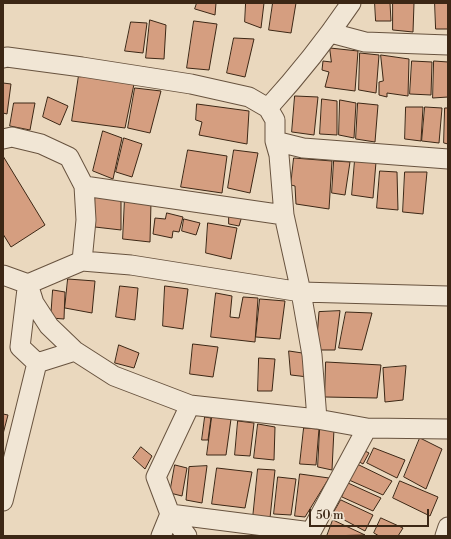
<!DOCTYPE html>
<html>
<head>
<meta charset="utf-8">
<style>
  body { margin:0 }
  #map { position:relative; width:451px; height:539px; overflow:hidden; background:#ead8be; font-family:"Libre Bodoni",serif }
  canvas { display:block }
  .frame { position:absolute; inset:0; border:4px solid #3c2715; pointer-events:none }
  .scale { position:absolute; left:309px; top:509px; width:120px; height:18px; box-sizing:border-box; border:2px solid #3c2715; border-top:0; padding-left:5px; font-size:12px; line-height:14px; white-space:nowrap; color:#3c2715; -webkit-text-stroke:3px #f1e6d5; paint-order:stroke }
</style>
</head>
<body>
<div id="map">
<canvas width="451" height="539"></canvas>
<div class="frame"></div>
<div class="scale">50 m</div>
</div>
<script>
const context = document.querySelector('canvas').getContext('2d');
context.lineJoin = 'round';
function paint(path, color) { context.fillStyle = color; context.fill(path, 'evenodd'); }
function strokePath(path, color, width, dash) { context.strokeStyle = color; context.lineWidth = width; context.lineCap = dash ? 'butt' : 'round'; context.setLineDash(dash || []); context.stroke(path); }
const building = new Path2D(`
  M197,3H216L215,15L195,9Z
  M246,3H264L261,28L245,22Z
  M273,3H296L291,33L269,30Z
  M375,3H390L391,21H376Z
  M393,3H414L413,32L393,30Z
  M435,3H448V29H436Z
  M150,20L166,25L164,59L146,58Z
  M194,21L217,24L209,70L187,68Z
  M131,22L147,23L143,53L125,51Z
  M234,38L254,39L245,77L227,73Z
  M330,48L358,51L355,91L325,87L329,72L322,70L323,61L331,62Z
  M360,53L379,55L376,93L359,90Z
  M381,55L409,59L408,96L387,93V97L379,95V82L383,81Z
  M412,61L432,62L431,95L410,94Z
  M434,61L448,62V97L433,98Z
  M79,75L134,84L125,128L72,121Z
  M3,83L11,84L7,114L3,113Z
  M135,88L161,91L150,133L128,128Z
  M295,96L318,97L314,135L292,132Z
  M48,97L68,106L60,125L43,117Z
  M322,99L337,101V135L320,134Z
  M340,100L356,103L354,138L339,135Z
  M14,103H35L30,130L10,126Z
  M358,103L378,105L375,142L356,139Z
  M197,104L249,111L247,144L199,135L202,122L196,120Z
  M406,107H423L421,141L405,139Z
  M425,107L442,108L439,143L422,141Z
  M445,108H448V144L444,143Z
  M103,131L122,138L113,179L93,171Z
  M124,138L142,144L132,177L116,172Z
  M188,150L227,156L222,193L181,187Z
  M234,150L258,153L250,193L228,188Z
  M3,156L45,225L11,247L3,234Z
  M294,158L332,161L329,209L296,204L295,186L291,185Z
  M355,160L376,162L373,198L352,195Z
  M334,161L350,162L345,195L332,193Z
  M380,171L397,172L398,210L377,208Z
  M405,172H427L423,214L403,212Z
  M95,192L121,195V230L95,227Z
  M125,197L151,202L150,242L123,239Z
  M167,213L183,217L179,232L173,231L172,238L153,234L155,218L165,219Z
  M229,214L242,216L239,226L229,224Z
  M184,219L200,223L196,235L182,231Z
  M208,223L237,228L231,259L206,253Z
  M68,279L95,281L92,313L65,308Z
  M120,286L138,288L135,320L116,317Z
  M165,286L188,289L183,329L163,326Z
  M53,290L65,292L64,319L51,318Z
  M216,293L232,296L230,317L239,318L243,297L258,298L255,342L211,337Z
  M260,299L285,301L280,339L256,337Z
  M340,311L335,350H316L319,312Z
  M346,312L372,313L362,350L339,348Z
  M193,344L218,347L213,377L190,374Z
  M119,345L139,353L134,368L115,363Z
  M289,351L309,354L308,377L291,375Z
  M259,358L275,359L272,391H258Z
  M326,362L381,365L377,398L325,397Z
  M406,366L403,400L385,402L383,368Z
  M3,414L8,415L3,434Z
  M205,417L211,418L208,440H202Z
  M212,417L231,419L226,455H207Z
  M238,421L254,423L250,456L235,455Z
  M258,424L275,427L274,460L254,458Z
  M304,428L319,429L316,465L300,464Z
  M320,429H334L332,470L318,467Z
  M420,438L442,449L426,489L404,477Z
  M141,447L152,456L145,469L133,458Z
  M374,448L405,460L397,478L367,463Z
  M361,449L369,453L363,464L356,460Z
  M357,464L392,481L383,495L349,480Z
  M175,465L187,468L182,496L170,493Z
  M207,466L202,503L186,500L189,467Z
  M217,468L252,472L245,508L212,504Z
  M258,469L275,470L270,518H253Z
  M300,474L329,478L305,517L295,516Z
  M278,477L296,479L291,515L274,514Z
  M400,481L438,497L430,516L393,498Z
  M348,483L381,498L373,511L342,497Z
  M341,500L373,515L365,531L333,514Z
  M381,518L403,528L398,536H379L374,533Z
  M333,520L365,535L327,536Z`);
const street = new Path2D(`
  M331,33L365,42L448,45
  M3,58L7,57L82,67L191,84L249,97L268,108L275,120V141L279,155L284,215L301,292L312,355L317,419L190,405L114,376L75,351L49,326L34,303L28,284
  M268,108C298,75 326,40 351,3
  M3,139L12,137L41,144L69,157L84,186L86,220L82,261L28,284L3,275
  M275,141L303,148L448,159
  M84,186L284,215
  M82,261L131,265L301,292L448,296
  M27,289L20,347L37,363
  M190,405L156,477L170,514L311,532L367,428
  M317,419L367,428L448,429
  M3,501L37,363L75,351
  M161,536L170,514L187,536
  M445,536L448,527`);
paint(building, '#d59e80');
strokePath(building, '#3c2715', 1);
strokePath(street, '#68533f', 21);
strokePath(street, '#f1e6d5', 19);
</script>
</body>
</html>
